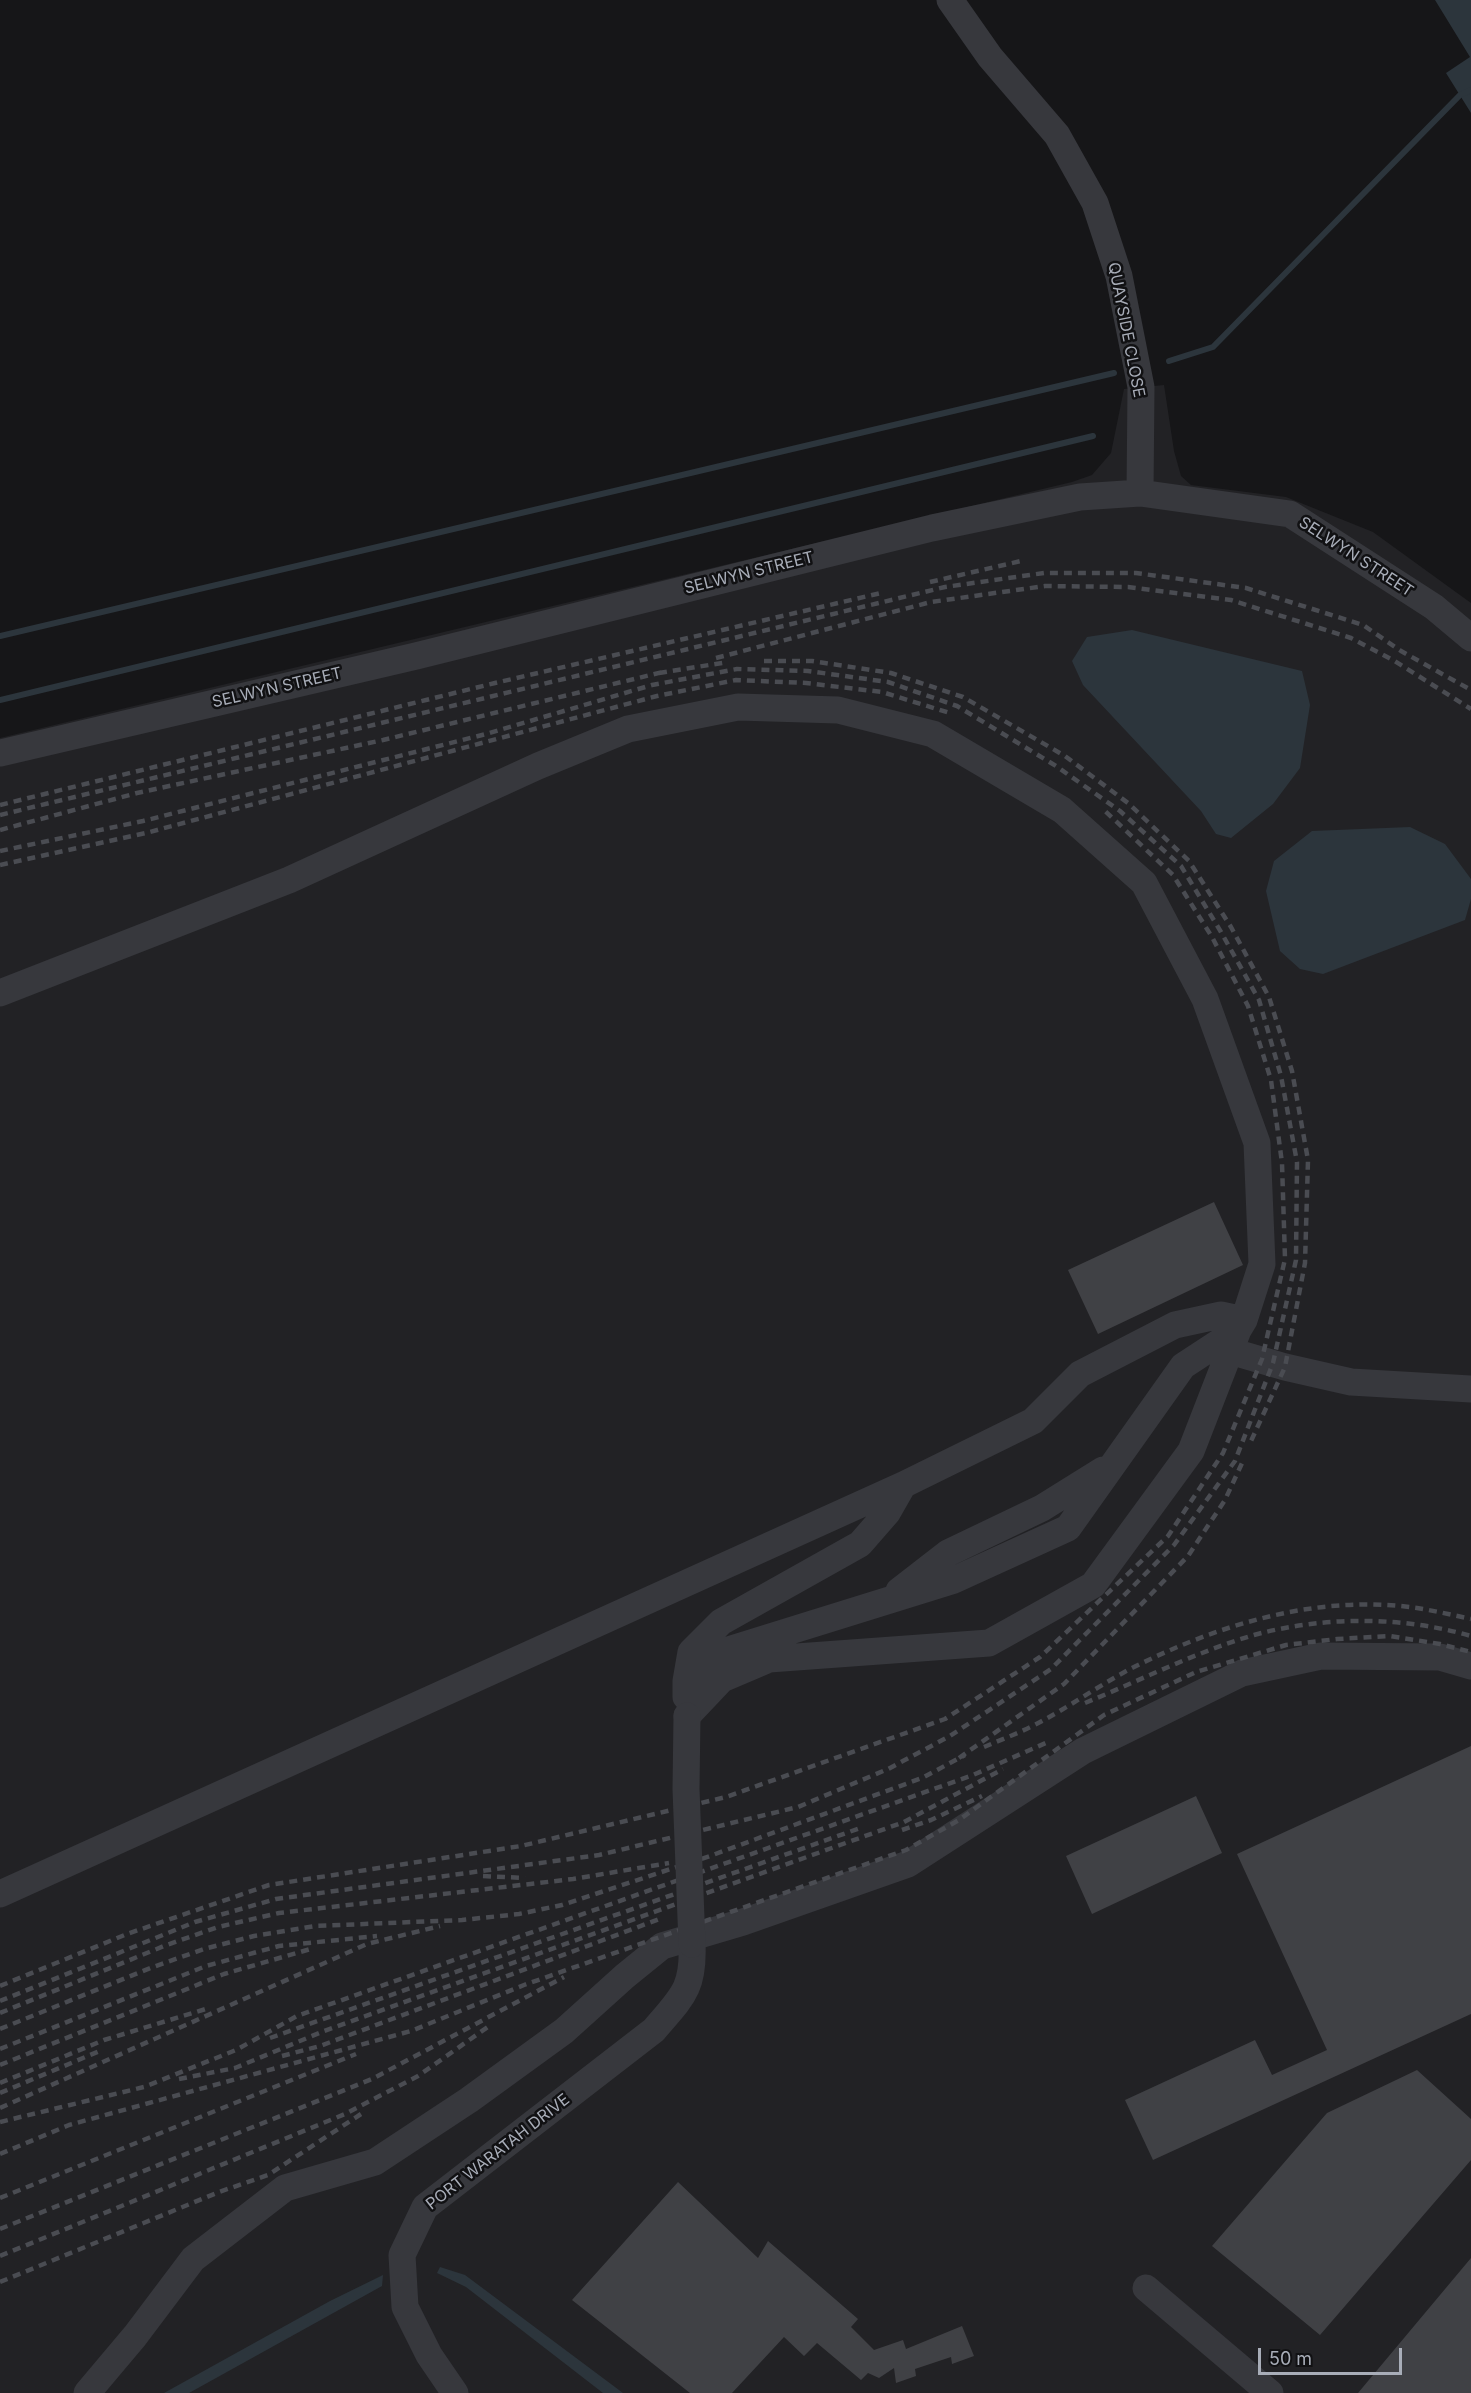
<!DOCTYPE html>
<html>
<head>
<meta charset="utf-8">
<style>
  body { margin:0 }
  #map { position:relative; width:1471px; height:2393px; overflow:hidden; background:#161618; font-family:Inter,sans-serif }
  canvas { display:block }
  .scale { position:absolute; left:1258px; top:2348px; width:144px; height:27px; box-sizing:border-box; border:3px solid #a8adb8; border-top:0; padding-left:8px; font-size:18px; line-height:21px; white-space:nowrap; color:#a8adb8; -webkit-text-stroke:4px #111113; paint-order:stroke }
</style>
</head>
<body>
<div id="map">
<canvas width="1471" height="2393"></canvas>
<div class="scale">50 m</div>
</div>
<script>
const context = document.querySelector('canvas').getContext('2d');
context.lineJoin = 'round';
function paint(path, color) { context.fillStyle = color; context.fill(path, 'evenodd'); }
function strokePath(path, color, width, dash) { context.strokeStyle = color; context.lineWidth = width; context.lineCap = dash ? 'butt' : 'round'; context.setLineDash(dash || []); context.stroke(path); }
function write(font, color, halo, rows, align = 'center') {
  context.font = font + ' Inter,sans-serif'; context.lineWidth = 5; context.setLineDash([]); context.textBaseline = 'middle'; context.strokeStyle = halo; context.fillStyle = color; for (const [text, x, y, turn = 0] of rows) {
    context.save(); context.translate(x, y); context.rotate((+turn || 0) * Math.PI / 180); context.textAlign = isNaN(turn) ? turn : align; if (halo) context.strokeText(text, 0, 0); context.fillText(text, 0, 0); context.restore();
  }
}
const built = new Path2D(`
  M1164,385L1174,451L1181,476L1191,485L1286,497L1373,532L1471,603V2393H0V738L1072,482L1092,475L1111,453L1124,389Z`);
const water = new Path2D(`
  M1435,0H1471V113L1446,73L1470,57Z
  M1132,630L1302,671L1310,705L1300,768L1273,804L1231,838L1216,834L1201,811L1083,685L1072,661L1087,637Z
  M1410,827L1445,844L1471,879V899L1465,920L1323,974L1300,969L1280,951L1266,891L1274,861L1312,831Z
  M440,2267L465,2275L623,2393H603L466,2287L437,2273Z
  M383,2275L382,2286L189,2393H164L330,2301Z`);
const stream = new Path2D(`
  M1169,361L1213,347L1460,95L1471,90
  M0,636L1114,373
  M0,700L1093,436`);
const building = new Path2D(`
  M1214,1202L1243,1265L1098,1334L1068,1270Z
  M1471,1746V2014L1153,2160L1125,2100L1255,2040L1272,2075L1327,2050L1237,1854Z
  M1196,1796L1222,1853L1092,1914L1066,1856Z
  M1417,2070L1471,2119V2160L1320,2335L1212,2246L1327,2113Z
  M678,2182L758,2258L768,2241L858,2319L851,2327L874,2350L903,2340L906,2349L962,2326L974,2356L952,2364L951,2357L915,2369L916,2376L896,2383L894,2368L879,2378L868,2373L861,2380L817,2343L804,2356L784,2337L732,2393H690L572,2300Z
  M1471,2258V2393H1358Z`);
const minor = new Path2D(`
  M950,0L990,57L1057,135L1095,203L1119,276L1141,387L1140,493
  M0,753L416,656L932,528L1080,497L1140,493L1290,514L1434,607L1471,638
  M0,993L289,880L538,766L628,729L738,707L838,710L933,734L1062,810L1144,883L1205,999L1257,1143L1262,1264L1244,1320L1238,1330L1191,1451L1093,1585L989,1643L769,1659L722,1679L687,1716
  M1230,1351L1285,1367L1351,1382L1471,1389
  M899,1591L948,1553L1042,1508L1103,1470
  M691,1691L719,1653L954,1580L1068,1528L1183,1366L1238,1330
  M686,1697V1681L691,1652L721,1622L860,1544L887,1513L903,1485
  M0,1894L903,1485L1033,1421L1080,1374L1175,1325L1221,1315L1244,1320
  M1146,2288L1270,2393
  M87,2393L135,2336L193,2259L285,2188L375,2162L469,2100L564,2031L625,1976L662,1946L743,1922L908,1864L1083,1751L1242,1673L1321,1656L1440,1657L1471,1666
  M455,2393L429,2355L405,2307L402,2255L425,2207L654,2030C682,1997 694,1989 692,1944`);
const rail = new Path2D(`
  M930,582L1021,561
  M716,658L931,602L1045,586L1128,587L1231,600L1351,638L1393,660L1471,709
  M764,661H812L891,673L963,697L1065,756L1128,803L1189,861L1231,927L1269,997L1292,1071L1308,1160L1305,1263L1285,1367L1251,1441
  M659,673L728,662
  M0,805L495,683L881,593
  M0,815L945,587L1044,573H1136L1246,588L1363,625L1401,651L1471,690
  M0,830L137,793L383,740L667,671
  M0,851L143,821L486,734L652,685L737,669L808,671L888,682L957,706L1056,766L1120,811L1181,866L1221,932L1259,1000L1281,1076L1297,1162L1296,1260L1273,1363L1235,1461L1174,1545L1051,1669L950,1736L888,1769L798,1807L599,1855L276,1899L195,1922L0,2001
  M0,865L146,833L657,696L736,680L806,683L882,692L953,714
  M1085,1703C1141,1680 1196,1652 1254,1635C1324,1616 1402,1616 1471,1636
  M984,1747C1003,1739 1024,1731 1042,1721C1074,1704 1104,1682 1136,1666C1223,1623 1320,1594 1417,1608C1435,1611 1453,1615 1471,1619
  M959,1758L1064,1684L1188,1556L1225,1500L1243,1461
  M902,1830L931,1820L982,1796
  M483,1876L525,1878
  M0,1986L127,1934L269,1885L521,1846L726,1797L945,1719L1040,1657L1168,1536L1223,1453L1262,1359L1285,1259L1282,1163L1271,1080L1248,1006L1212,937L1173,875L1104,810
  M0,2013L164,1946L218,1927L279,1913L573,1879L669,1863
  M0,2029L153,1967L204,1949L254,1936L315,1926L462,1920L519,1914L562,1905L710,1856L922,1778L965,1755
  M270,2038L863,1827
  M0,2049L206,1966L279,1946L377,1936
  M282,2056L320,2046L662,1918
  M0,2065L224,1974L314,1948
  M179,2079L235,2068L324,2031L904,1822L1003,1769
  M0,2083L104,2040L209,2008
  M0,2093L102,2050
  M0,2108L367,1944L440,1926
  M0,2122L144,2087L236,2050L297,2016L973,1775L1048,1742
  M0,2154L69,2125L411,2031L524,1985L906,1850L959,1820L1104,1715L1196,1672L1286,1645L1337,1639L1390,1636L1440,1644L1471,1652
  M0,2198L356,2054
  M0,2229L372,2079L564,1977
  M0,2256L345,2114L418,2076L492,2024
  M0,2282L219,2192L268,2175L361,2114`);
const minorBridge = new Path2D(`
  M687,1716L686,1789L692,1944`);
const streetNames = [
  ["QUAYSIDE CLOSE",1126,330,79],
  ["SELWYN STREET",1356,557,33],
  ["SELWYN STREET",749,573,-14],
  ["SELWYN STREET",277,688,-13],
  ["PORT WARATAH DRIVE",498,2152,-38]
];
paint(built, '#222225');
paint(water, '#2c353c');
strokePath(stream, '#2c353c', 6);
paint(building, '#404145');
strokePath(minor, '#37383d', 27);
strokePath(rail, '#4a4c52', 4.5, [8, 6]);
strokePath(minorBridge, '#37383d', 27);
write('16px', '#a8adb8', '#111113', streetNames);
</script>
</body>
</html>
